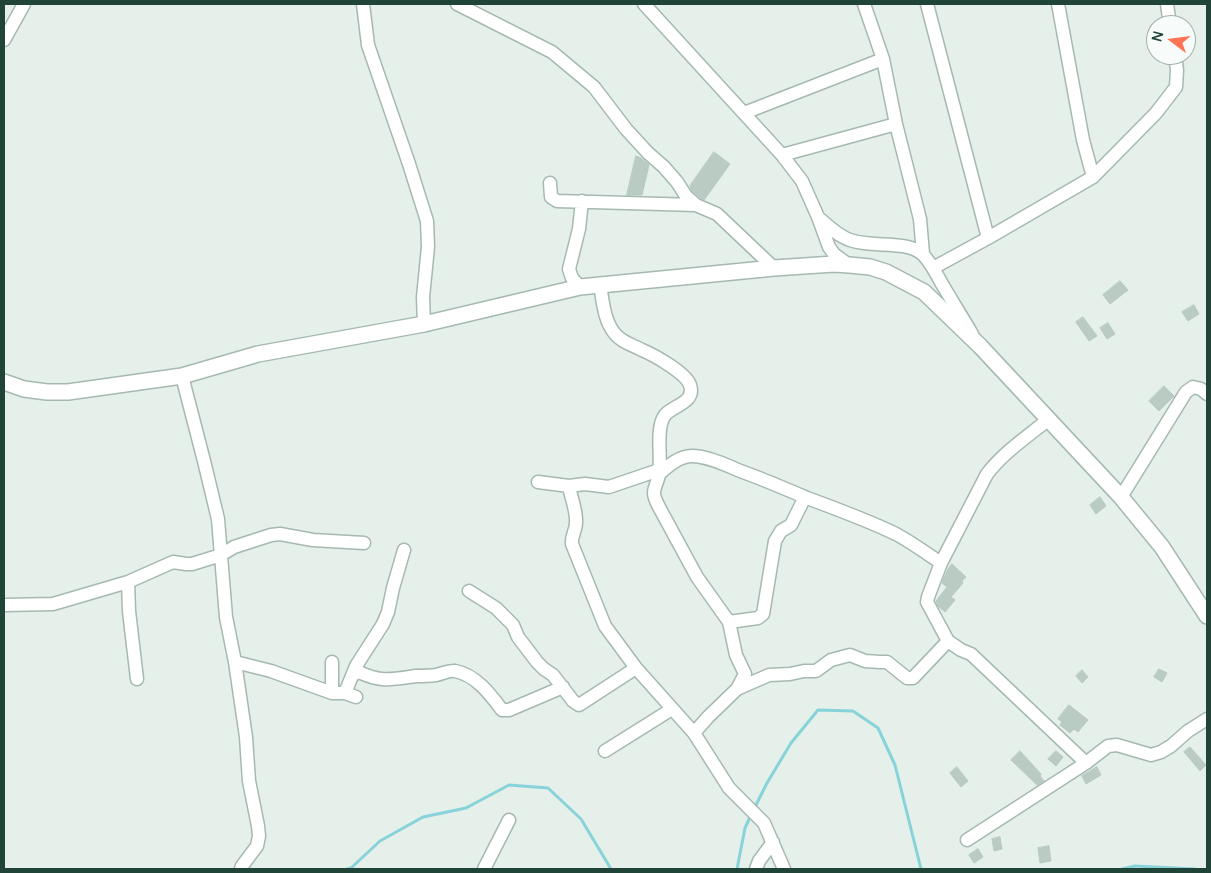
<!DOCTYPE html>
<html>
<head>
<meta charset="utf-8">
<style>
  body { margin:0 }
  #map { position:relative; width:1211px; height:873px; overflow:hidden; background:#e5f0ea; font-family:Manrope,sans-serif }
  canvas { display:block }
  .frame { position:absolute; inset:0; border:5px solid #214439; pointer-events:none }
  .north { position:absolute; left:1146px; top:15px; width:50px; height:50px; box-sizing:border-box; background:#f7fbf9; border:1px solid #a1b2ac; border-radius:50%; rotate:285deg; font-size:14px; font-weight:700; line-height:20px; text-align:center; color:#214439 }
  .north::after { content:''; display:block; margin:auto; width:18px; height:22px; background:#ff7454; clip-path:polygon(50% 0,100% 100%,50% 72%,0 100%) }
</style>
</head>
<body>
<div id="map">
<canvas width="1211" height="873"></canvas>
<div class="frame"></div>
<div class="north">N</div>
</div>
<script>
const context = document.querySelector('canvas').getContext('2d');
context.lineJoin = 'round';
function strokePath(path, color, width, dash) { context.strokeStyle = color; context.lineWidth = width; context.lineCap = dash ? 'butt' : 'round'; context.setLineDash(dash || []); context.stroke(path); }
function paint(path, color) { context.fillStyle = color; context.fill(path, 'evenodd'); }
const stream = new Path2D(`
  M754,809L767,783L791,743L818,710L853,711L878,728L895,765L921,869
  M347,869L351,868L380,841L423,817L466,808L509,785L548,788L581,819L611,869
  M737,869L745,828L751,815
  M1122,869L1135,866L1195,869`);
const building = new Path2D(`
  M714,152L730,164L704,200L700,198L692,191L690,186Z
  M636,156L641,158L649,165L642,195H627Z
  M1120,281L1128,290L1110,304L1103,295Z
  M1194,305L1199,314L1188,321L1182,312Z
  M1083,317L1097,336L1089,341L1076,322Z
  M1108,323L1115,334L1107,339L1100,328Z
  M1164,386L1174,396L1159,411L1149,401Z
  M1100,497L1106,506L1096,514L1090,505Z
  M952,564L966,577L962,581L963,583L951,597L955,600L945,612L938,606L936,601L947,587L942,583L948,569Z
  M1159,669L1167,673L1162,682L1154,677Z
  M1082,670L1088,677L1082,683L1076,676Z
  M1069,705L1088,720L1078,732L1074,729L1070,733L1060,725L1062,722L1058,719Z
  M1190,747L1206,765L1200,771L1184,752Z
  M1020,751L1041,774L1040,776L1044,781L1037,785L1011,760Z
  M1056,751L1063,757L1056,766L1048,759Z
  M957,767L968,781L961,787L950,773Z
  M1097,767L1101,775L1086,784L1082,776Z
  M1000,837L1002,849L994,851L992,839Z
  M1049,846L1051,861L1040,863L1038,848Z
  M978,849L983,857L974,863L969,855Z`);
const minor = new Path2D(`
  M363,4L368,45L409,164L427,221L428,247L423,297L424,324
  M457,4L552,52L594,87L626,129L648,153L664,167L677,182L686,196L696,205L717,214L774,268
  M644,4L782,155L802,181L818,217L829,247L834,254L849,265
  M864,4L883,59L896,124L920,219L923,254
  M927,4L988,238
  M1058,4L1083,140L1093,177
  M1167,4L1170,25
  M4,40L24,4
  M744,113L883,59
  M782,155L896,124
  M550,183L551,197L557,201L696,205
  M819,218C828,226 838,236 850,240C872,248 904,240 921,253C929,259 937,275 942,284C952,301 962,317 972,334
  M933,268L988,238L1093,177L1156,113L1176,87L1177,70L1175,55
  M600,285C603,302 604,322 616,335C623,343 633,345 642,350C654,355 686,373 690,385C696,403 673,405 665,415C655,428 662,459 659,475C658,481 654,487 654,493C654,498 657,503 659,507L697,577L729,622L736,655L745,674L737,689
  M580,287L572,278L569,269L579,229L582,201
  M182,376L204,461L218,519L226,617L235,662L246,737L249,781L258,826L259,836L257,846L242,866L241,869
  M1049,419C1028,436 1004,452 987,474L941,563L928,597L927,602L948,641L961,650L971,654L1086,763
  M659,474C668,466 679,456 692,456C708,456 728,466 743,472C765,480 786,489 807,498C837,509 867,520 896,534C911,542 926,553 941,563
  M538,482L569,486L585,484L609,487L659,470
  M569,486C571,498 577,511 576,523C576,530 571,536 572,544L605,626L636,668L694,733L729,788L764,823L784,869
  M1121,497L1186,392L1193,387L1201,389L1207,394
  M128,582L129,611L137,679
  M469,591L496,608L513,625L518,637L537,662L544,669L553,675L573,701L579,705L636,668
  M4,605L53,604L128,582L173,562L186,564H192L221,555L234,547L271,535L280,534L313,540L364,543
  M729,622L758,618L763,614L775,541L781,531L791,525L805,497
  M235,662L271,671L332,693H345L356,697
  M353,675L359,672C381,683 394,679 416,676C423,676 429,676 436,675C442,674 448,670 455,671C476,675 490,694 502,710H509L563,687
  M332,693V662
  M345,693L356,666L383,624L388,612L393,588L404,550
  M694,733L708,717L737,689L769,675L790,674L804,671H816L831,660L850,655L865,661L880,662H887L907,678H913L948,641
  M605,751L672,709
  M967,840L1086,763L1108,746L1117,745L1151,755L1161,752L1171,746L1188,731L1207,719
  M484,869L509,820
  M756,869L759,861L773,842`);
const tertiary = new Path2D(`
  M4,382L24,389L47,392H68L182,376L258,354L424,324L580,287L774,268L834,264L849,265L870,267L886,272L924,292L980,346L1121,497L1162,547L1207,616`);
strokePath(stream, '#88d2da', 3);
paint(building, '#bacbc3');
strokePath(building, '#b6cac1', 1);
strokePath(minor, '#a6b9b1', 15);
strokePath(tertiary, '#a6b9b1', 18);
strokePath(minor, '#fff', 12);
strokePath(tertiary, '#fff', 15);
</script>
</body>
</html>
